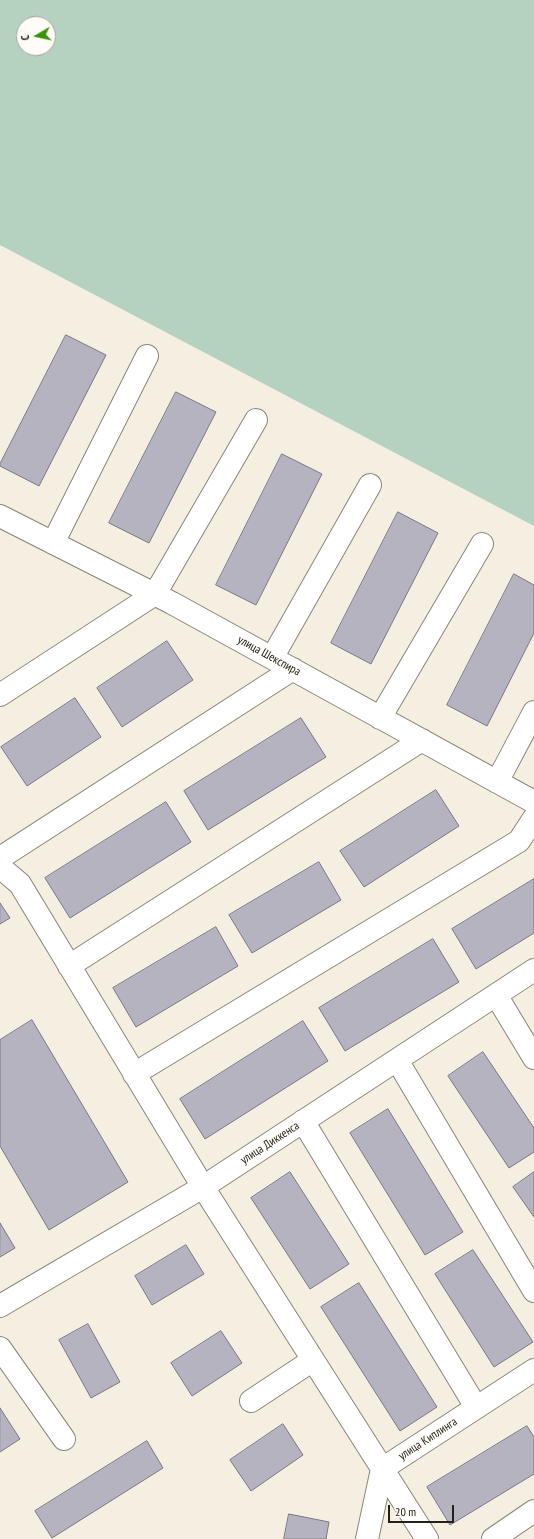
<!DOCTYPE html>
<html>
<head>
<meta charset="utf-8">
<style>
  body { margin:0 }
  #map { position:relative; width:534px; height:1539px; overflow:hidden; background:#f5efe1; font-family:"PT Sans Narrow",sans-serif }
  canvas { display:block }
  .north { position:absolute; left:16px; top:16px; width:40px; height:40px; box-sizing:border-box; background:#fffcf7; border:1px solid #a7a49f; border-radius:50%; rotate:261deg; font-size:11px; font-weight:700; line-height:16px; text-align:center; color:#23211c }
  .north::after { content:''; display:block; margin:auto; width:14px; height:18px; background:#37930b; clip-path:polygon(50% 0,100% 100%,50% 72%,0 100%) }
  .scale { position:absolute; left:388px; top:1505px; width:66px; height:18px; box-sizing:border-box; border:2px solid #23211c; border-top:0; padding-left:5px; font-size:12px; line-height:14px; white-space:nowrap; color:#23211c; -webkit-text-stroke:3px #fffcf7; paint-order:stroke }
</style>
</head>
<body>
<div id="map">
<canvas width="534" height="1539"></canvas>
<div class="north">С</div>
<div class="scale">20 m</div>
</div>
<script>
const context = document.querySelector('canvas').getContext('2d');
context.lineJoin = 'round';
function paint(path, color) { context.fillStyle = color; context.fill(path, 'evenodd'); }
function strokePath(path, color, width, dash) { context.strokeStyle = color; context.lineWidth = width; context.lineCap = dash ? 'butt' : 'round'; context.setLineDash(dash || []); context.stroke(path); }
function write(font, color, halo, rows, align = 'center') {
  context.font = font + ' "PT Sans Narrow",sans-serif'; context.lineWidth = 3; context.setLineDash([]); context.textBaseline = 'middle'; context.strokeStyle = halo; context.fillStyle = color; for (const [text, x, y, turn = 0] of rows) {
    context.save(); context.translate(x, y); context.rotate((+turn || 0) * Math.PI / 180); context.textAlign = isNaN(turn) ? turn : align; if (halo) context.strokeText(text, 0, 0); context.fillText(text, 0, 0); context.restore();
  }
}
const green = new Path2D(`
  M0,0H534V526L0,245ZM24,24H48V48H24Z`);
const building = new Path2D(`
  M66,335L106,355L39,486L0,466V464Z
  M176,392L216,412L149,543L109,523Z
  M282,454L322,474L256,605L216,585Z
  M398,512L438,533L371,664L331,643Z
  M514,574L534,585V633L487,726L447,705Z
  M167,641L193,680L122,727L97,688Z
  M75,698L101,737L27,786L1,747Z
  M301,718L326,757L208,830L184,791Z
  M436,790L459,826L364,887L340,851Z
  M166,802L191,842L70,918L45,878Z
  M319,862L341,900L252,953L229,915Z
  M534,879V933L476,969L452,929Z
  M0,903L10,918L0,924Z
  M216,927L238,966L136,1027L113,988Z
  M433,939L459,982L345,1051L319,1008Z
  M32,1020L128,1182L49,1230L0,1146V1040Z
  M303,1021L328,1061L205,1139L180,1099Z
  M483,1052L534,1128V1152L509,1168L448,1076Z
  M388,1109L463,1232L425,1255L350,1133Z
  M290,1172L349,1264L310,1289L251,1198Z
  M534,1172V1217L513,1187Z
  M0,1223L15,1248L0,1257Z
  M186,1245L204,1274L152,1305L135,1276Z
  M473,1250L533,1342L494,1367L435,1274Z
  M359,1283L437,1407L400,1431L321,1307Z
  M88,1324L120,1382L91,1398L59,1340Z
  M221,1331L242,1363L192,1396L171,1363Z
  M0,1408L20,1439L0,1452Z
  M283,1424L303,1455L251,1491L230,1460Z
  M527,1426L534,1437V1474L450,1525L427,1487Z
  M147,1441L163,1468L52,1538L35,1511Z
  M289,1514L329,1522L326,1539H284Z`);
const minor = new Path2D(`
  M0,516L172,603L534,802
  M53,543L147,356
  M272,658L370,485
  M0,695L155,594L256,420
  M380,718L482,544
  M497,782L534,712
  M0,858L293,669
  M0,867L20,884L203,1187L427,1539
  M69,966L422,740
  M496,995L534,1058
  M397,1060L534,1291
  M134,1074L519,841L534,818
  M303,1121L476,1407
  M0,1306L203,1187L534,970
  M0,1348L64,1439
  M251,1401L313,1360
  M367,1539L382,1469L534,1370
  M493,1539L534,1511`);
const streetNames = [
  ["улица Шекспира",269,656,29],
  ["улица Диккенса",270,1143,-33],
  ["улица Киплинга",428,1439,-33]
];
paint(green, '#b5d2c0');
paint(building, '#b6b3c1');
strokePath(building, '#7a7784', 1);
strokePath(minor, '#8a8578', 24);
strokePath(minor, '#fff', 22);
write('12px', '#23211c', '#fffcf7', streetNames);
</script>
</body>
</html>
